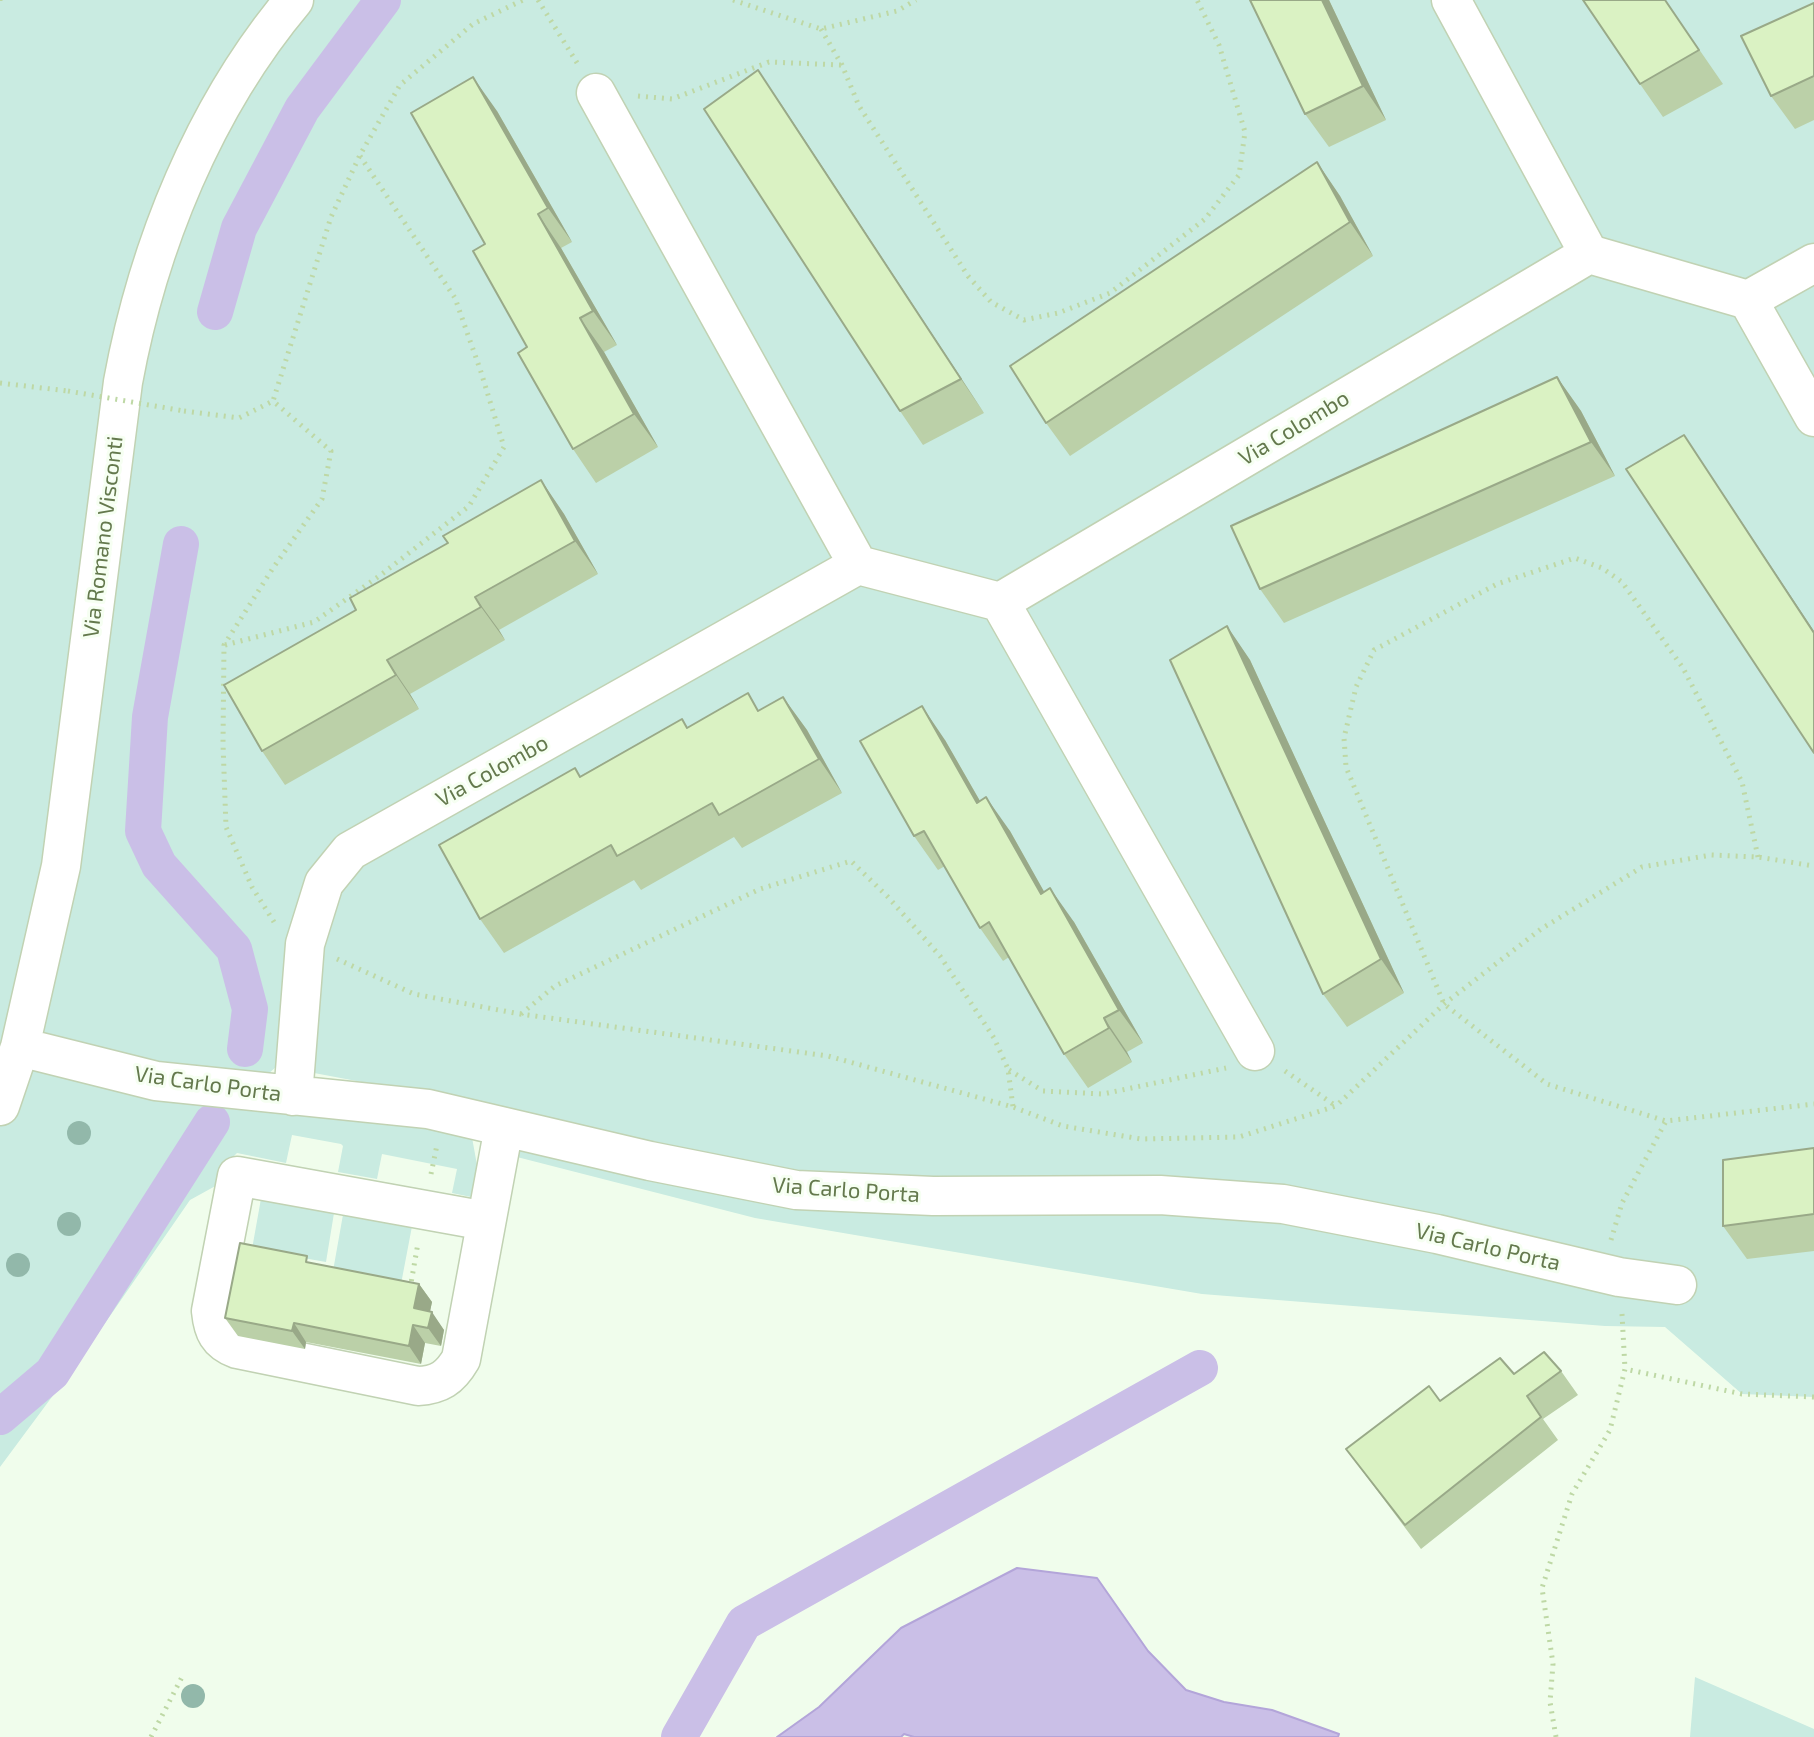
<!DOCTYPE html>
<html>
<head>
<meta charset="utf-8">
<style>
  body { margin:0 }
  canvas { display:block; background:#f0fdec }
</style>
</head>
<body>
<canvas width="1814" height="1737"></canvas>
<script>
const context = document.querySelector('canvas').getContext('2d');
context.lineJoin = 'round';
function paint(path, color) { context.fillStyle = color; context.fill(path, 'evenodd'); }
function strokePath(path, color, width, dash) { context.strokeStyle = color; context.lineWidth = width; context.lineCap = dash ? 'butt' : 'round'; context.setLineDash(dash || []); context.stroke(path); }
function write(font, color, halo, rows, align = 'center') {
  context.font = font + ' "Exo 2",sans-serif'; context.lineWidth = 6; context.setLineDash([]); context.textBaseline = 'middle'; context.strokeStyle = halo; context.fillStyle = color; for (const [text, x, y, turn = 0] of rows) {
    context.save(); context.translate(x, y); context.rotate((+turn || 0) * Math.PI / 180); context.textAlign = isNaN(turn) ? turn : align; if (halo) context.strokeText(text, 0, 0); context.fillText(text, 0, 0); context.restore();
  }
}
const green = new Path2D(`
  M0,0H1814V1397L1742,1394L1665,1327L1605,1326L1202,1294L755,1218L517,1157L468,1102L277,1066L235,1104L471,1132L477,1165L471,1197L452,1193L457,1169L382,1154L377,1179L338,1172L343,1146L341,1144L292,1135L286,1163L237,1153L233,1157L228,1186L219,1184L190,1200L83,1355L0,1467Z
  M262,1193L335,1207L326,1262L252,1249Z
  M344,1209L413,1221L401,1284L333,1271Z
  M1695,1677L1814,1729V1737H1690Z`);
const water = new Path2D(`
  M1017,1568L1097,1578L1148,1651L1186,1690L1224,1702L1272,1710L1339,1734L1338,1737H914L904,1734L901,1737H777L819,1707L901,1628Z`);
const canal = new Path2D(`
  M215,312L239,228L302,109L383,0
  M181,544L150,717L143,831L159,865L234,949L250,1009L245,1049
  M0,1417L52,1373L212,1122
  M679,1737L744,1623L1200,1368`);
const path = new Path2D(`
  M538,0L579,66
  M733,0L821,29L897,11L916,0
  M0,1V0
  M821,29L842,65L859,106L968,276L991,302L1024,320L1058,313L1110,293L1205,219L1239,175L1245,132L1219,45L1197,0
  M638,96L672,99L769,62L841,65
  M0,383L68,391
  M184,411L239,418L273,401
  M225,645L314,622L382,574L469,506L504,447L481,372L455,298L360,156
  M1758,857L1742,782L1683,668L1622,582L1602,568L1575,558L1497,584L1374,650L1356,687L1344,738L1346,767L1444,1004L1547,1084L1666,1121L1814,1104
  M274,922L252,887L226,827L223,744L224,645L273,568L322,499L331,451L273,401L331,217L360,155L400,85L473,24L523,0
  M337,959L414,994L520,1014L828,1056L1013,1107L1063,1126L1141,1139L1239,1137L1336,1106L1444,1004L1541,929L1642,867L1711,855L1758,857L1814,866
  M521,1014L555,986L760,889L851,861L888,897L940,956L994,1038L1008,1069L1013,1107
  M1009,1070L1043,1091L1103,1094L1226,1068
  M1285,1071L1336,1106
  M431,1174L437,1145
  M1611,1240L1622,1203L1666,1121
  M410,1289L418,1243
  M1622,1314L1625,1369
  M151,1737L182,1677
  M1556,1737L1550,1702L1553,1664L1542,1588L1572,1494L1610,1430L1625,1369L1742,1394L1814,1397`);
const minor = new Path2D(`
  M1451,0L1589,254
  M596,93L858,565
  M1748,300L1814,417
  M1000,602L1255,1051
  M20,1047L156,1081L428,1109L650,1161L796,1190L933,1196L1160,1195L1283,1204L1437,1234L1619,1277L1677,1285
  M293,1096L305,944L324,883L350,851L858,565L1000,602L1589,254L1748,300L1814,263
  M0,1106L20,1047L61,866L123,382C148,246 204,107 294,0
  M486,1221L237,1176L211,1311C213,1331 218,1342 237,1349L418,1386C439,1385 450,1378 461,1359L504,1127`);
const pathBridge = new Path2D(`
  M68,391L184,411`);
const trees = [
  [79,1133],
  [69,1224],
  [18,1265],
  [193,1696]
];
const wall = new Path2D(`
  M1329,0L1386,120L1329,147L1305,114Z
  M1665,0L1723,84L1663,117L1640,84Z
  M1814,3V120L1795,129L1771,96Z
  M781,104L984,413L923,445L900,411Z
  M497,111L572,242L561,248L617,345L604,352L658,447L596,483L573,449L527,347Z
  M1317,162L1340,196L1373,256L1070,456L1046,423Z
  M1557,377L1581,411L1615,476L1284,623L1260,589Z
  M541,480L564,514L598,574L499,630L505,640L410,694L419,709L285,785L262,751L356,610L448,543Z
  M1227,626L1250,660L1404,993L1347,1027L1323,994Z
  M783,697L807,730L842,793L742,848L734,837L641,890L634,880L504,953L480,919L580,776L682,719L688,728L760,710Z
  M945,740L980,801L1010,831L1044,892L1074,922L1143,1043L1127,1052L1132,1062L1088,1088L1064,1054L1009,957L1003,961L980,928L945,866L938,870L914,836Z
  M1814,1148V1251L1747,1259L1723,1226Z
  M312,1263L419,1284L432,1302L430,1311L444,1330L441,1346L425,1343L421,1364L306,1342L305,1349L238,1336L225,1318Z
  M1561,1371L1578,1395L1543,1419L1558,1440L1421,1549L1346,1449L1440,1401Z`);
const shadedWall = new Path2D(`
  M1322,0H1329L1386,120L1363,86Z
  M758,70L781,104L984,413L961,379Z
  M473,77L497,111L572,242L548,208Z
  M1317,162L1340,196L1373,256L1350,222Z
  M538,214L561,248L617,345L593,311Z
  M580,318L604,352L658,447L634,414Z
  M1557,377L1581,411L1615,476L1591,442Z
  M1684,435L1814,631V633Z
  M541,480L564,514L598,574L575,541Z
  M475,597L499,630L505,640L481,607Z
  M1227,626L1250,660L1404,993L1381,959Z
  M387,660L410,694L419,709L396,675Z
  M783,697L807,730L842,793L819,759Z
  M922,706L945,740L1000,836L977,803Z
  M986,797L1010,831L1064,927L1041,894Z
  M1050,888L1074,922L1143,1043L1119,1010Z
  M1104,1018L1127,1052L1132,1062L1109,1028Z
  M419,1284L432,1302L427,1326L414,1308Z
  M432,1312L444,1330L441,1346L428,1328Z
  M294,1323L306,1342L305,1349L292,1331Z
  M413,1325L425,1343L421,1364L409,1346Z`);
const building = new Path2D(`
  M1250,0H1322L1363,86L1305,114Z
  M1583,0H1665L1699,50L1640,84Z
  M1814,3V76L1771,96L1741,36Z
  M758,70L961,379L900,411L704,109Z
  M473,77L548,208L538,214L593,311L580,318L634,414L573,449L518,353L527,347L473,251L485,244L411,113Z
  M1317,162L1350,222L1046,423L1010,366Z
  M1557,377L1591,442L1260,589L1231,526Z
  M1684,435L1814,633V753L1626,469Z
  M541,480L575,541L475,597L481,607L387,660L396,675L262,751L224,685L356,610L350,598L448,543L443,536Z
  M1227,626L1381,959L1323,994L1170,660Z
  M748,693L758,711L783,697L819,759L719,815L712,803L617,856L611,845L480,919L439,845L575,768L580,777L682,719L687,728Z
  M922,706L977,803L986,797L1041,894L1050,888L1119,1010L1104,1018L1109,1028L1064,1054L989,922L980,928L924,831L914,836L860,741Z
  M1814,1148V1214L1723,1226V1160Z
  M240,1243L307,1256L306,1262L419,1284L414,1308L432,1312L428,1328L413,1325L409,1346L294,1323L292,1331L225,1318Z
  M1544,1352L1561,1371L1527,1396L1541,1417L1405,1525L1346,1449L1429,1386L1440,1401L1500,1358L1514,1374Z`);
const streetNames = [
  ["Via Colombo",1294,428,-31],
  ["Via Romano Visconti",103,537,-83],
  ["Via Colombo",492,771,-29],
  ["Via Carlo Porta",208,1084,8],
  ["Via Carlo Porta",846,1190,4],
  ["Via Carlo Porta",1488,1247,13]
];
paint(green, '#c9ebe1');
paint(water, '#cabfe7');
strokePath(water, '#b3a5d9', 2);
strokePath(canal, '#cabfe7', 36);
strokePath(minor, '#c1d2b3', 41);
strokePath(path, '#bed8a5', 5, [2, 6]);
strokePath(minor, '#fff', 38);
strokePath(pathBridge, '#bed8a5', 5, [2, 6]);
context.fillStyle = '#92b8aa';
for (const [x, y] of trees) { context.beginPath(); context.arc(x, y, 12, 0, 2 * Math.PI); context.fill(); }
paint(wall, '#bbd0a8');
paint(shadedWall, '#99a988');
paint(building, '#daf2c3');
strokePath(building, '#99a988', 2);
write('22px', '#64794d', '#f6fff2', streetNames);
</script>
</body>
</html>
